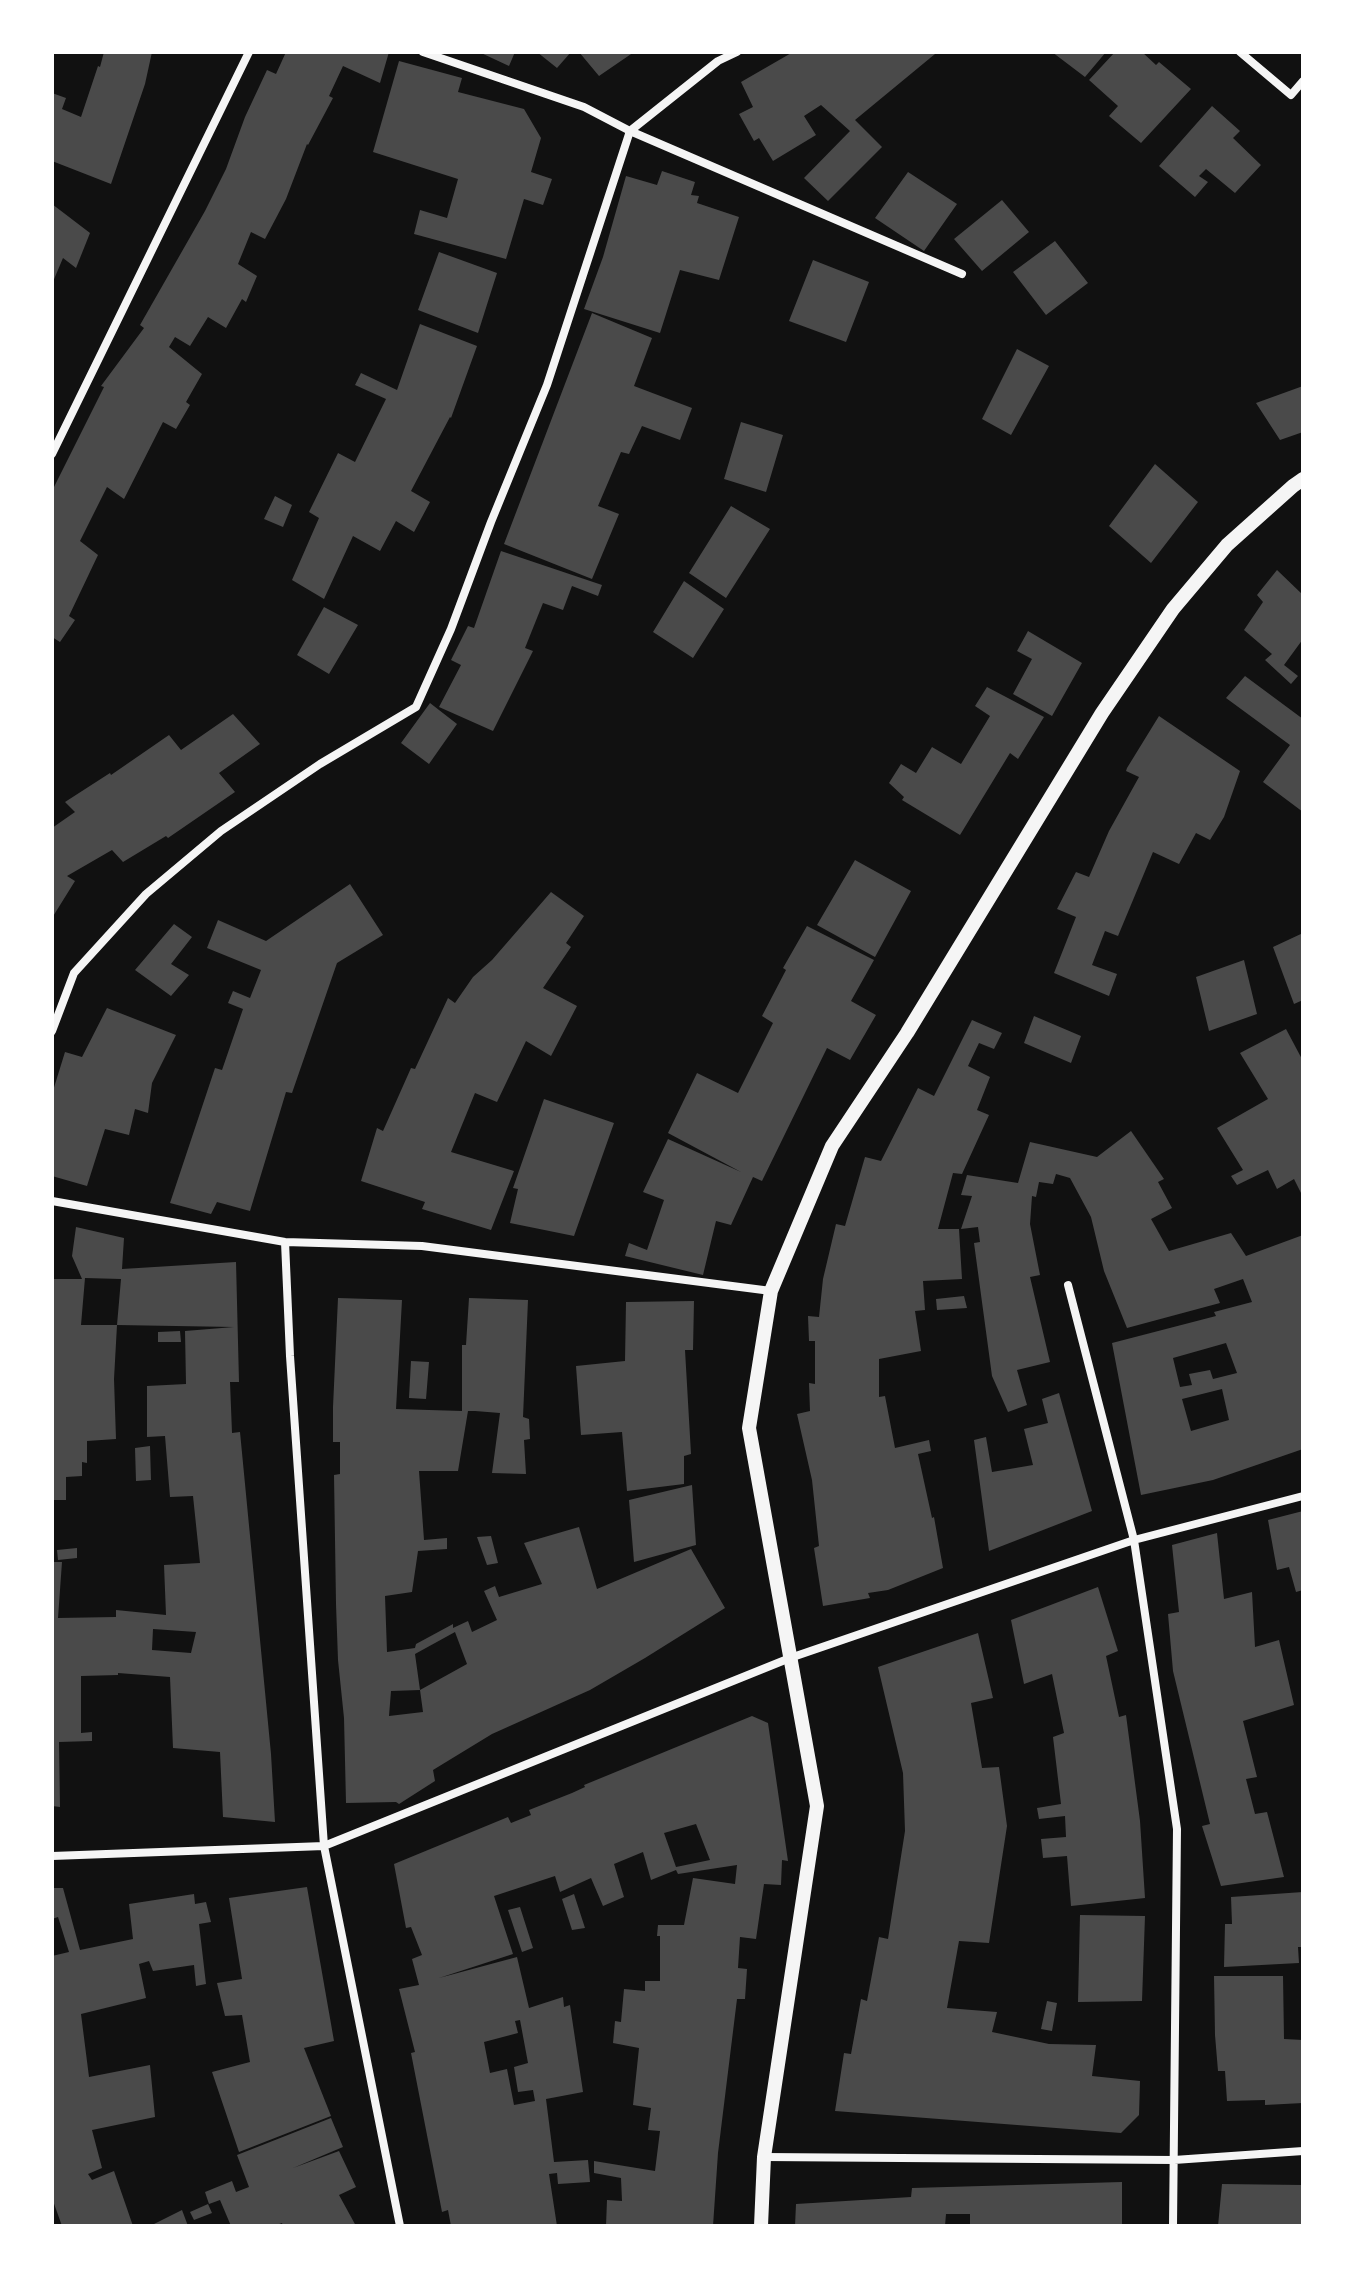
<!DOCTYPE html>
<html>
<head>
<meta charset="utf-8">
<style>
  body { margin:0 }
  #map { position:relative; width:1355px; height:2278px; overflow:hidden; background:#111; font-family:"Fira Sans Condensed",sans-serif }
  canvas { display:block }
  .frame { position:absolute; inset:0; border:54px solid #fff; pointer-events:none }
</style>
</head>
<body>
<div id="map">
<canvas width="1355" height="2278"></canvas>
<div class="frame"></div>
</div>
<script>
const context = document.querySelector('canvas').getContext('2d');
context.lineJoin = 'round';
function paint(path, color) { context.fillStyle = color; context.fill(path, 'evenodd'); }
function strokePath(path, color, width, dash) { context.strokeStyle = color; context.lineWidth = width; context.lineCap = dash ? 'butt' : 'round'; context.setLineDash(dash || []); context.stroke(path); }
const building = new Path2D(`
  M104,52H152L145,84L111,184L52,161V93L66,98L62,109L81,117L98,66L100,67Z
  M286,52H389L380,83L343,66L329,96L333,98L308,145L307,144L286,199L265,239L251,232L238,264L257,276L246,302L242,299L226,328L208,317L190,346L175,337L169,347L202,374L186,402L190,405L176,429L163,422L124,499L107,487L80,541L98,555L69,616L75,620L60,642L52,637V491L104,387L101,386L144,328L140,325L205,211L226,169L245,117L267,70L276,74Z
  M479,52H515L509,66Z
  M537,52H571L557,68Z
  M579,52H634L599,76Z
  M793,52H933L935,54L855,120L882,147L828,201L804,178L850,131L821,105L804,116L816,135L773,161L759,138L754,141L739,114L753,107L741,82Z
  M1052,52H1106L1085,77Z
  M1115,52H1142L1156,65L1159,62L1191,89L1141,143L1109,116L1118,106L1089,80Z
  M399,61L462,78L458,92L524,109L541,138L531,172L552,179L543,205L524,199L506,259L414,234L420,210L447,218L458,179L373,152Z
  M1212,106L1240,131L1233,138L1261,165L1235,193L1206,169L1199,176L1208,182L1195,197L1159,166Z
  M662,171L695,182L691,195L699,196L697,203L739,217L719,280L680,270L660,333L584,309L603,257L626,176L657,185Z
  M908,172L957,204L924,251L875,218Z
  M1002,200L1029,232L982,271L954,239Z
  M52,204L90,233L76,268L63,258L52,284Z
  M1055,241L1088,283L1046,315L1013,272Z
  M439,252L497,273L478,333L418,310Z
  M813,260L869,282L846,342L789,321Z
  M592,313L652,338L634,386L692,408L680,440L642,426L629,454L621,452L598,506L619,514L592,579L504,544Z
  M420,324L477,346L451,418L450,417L411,491L430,502L414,532L396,521L380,551L353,536L324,599L292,580L319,518L309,512L338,453L355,462L386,399L355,385L361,373L397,390Z
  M1017,349L1049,366L1011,435L982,419Z
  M1303,386V432L1280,440L1256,403Z
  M741,422L783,435L766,492L724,479Z
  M1155,464L1198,502L1151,563L1109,526Z
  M275,496L292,505L283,527L264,519Z
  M731,506L770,529L726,598L689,573Z
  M501,551L602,585L598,596L572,586L563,610L543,603L525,648L533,651L493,731L439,707L461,665L451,660L468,626L474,628Z
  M1277,570L1303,595V639L1284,665L1298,676L1291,684L1265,660L1272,654L1244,630L1263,602L1257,595Z
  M684,581L724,609L693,658L653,632Z
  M324,607L358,625L329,674L297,655Z
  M1028,631L1082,663L1052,716L1013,694L1032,659L1017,651Z
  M1245,676L1303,719V812L1263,782L1290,745L1226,698Z
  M987,687L1044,717L1018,759L1010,753L960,835L902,800L904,797L889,783L901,764L916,773L932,747L961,764L990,716L975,706Z
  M430,703L457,724L429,764L401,743Z
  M233,714L260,744L219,773L235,792L168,838L166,836L123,862L112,850L67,876L75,881L52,918V828L75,812L65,802L110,773L111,775L169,735L181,750Z
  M1159,716L1240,771L1224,817L1210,840L1196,833L1179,864L1153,852L1118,936L1105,931L1092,965L1117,974L1109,996L1054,973L1076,917L1057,909L1076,872L1089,877L1109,831L1139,777L1126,771L1127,768Z
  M855,860L911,891L875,957L817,925Z
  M350,884L383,935L337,963L292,1093L286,1092L250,1211L217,1202L211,1214L170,1203L215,1068L222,1070L243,1009L228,1003L233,991L250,998L261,970L207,948L218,920L266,941Z
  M551,892L584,916L566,943L571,947L543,988L577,1006L551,1056L526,1041L497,1102L475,1093L451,1152L514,1171L491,1230L422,1209L425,1202L361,1181L377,1128L383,1131L411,1068L415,1069L448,998L455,1003L473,977L492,960Z
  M174,924L192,937L171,964L189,975L171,996L135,970Z
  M807,926L874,960L851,1001L876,1015L850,1060L827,1048L762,1181L753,1177L731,1225L716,1221L703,1275L625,1256L629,1243L647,1250L664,1200L643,1192L668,1139L741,1172L668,1133L697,1073L738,1093L773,1023L762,1016L786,970L783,968Z
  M1303,933V1000L1294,1004L1273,947Z
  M1244,960L1257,1014L1209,1031L1196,977Z
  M107,1008L176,1035L152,1083L148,1113L135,1109L129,1135L105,1129L87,1186L52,1176V1094L65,1052L82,1057Z
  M1034,1016L1081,1036L1071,1063L1024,1043Z
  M972,1020L1002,1033L994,1049L979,1043L968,1066L990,1077L977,1110L989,1115L962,1174L953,1173L938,1229H959L962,1279L923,1281L925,1310L915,1311L921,1351L879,1359V1397L885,1396L895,1448L929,1440L931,1451L918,1454L932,1518L934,1517L943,1568L888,1590L868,1593L870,1598L823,1606L814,1548L819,1546L812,1480L797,1414L810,1411L809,1383L815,1384V1341H809L808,1316L819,1317L823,1279L836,1224L845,1226L865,1157L881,1161L918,1088L934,1096Z
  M1286,1029L1303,1061V1197L1294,1179L1277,1189L1268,1170L1237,1185L1231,1176L1243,1170L1217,1128L1268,1099L1240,1053Z
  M544,1099L614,1123L574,1236L510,1223L518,1189L513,1188Z
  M1131,1131L1164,1179L1158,1182L1172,1208L1151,1219L1169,1251L1231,1233L1246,1256L1303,1235V1449L1213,1480L1141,1495L1112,1343L1216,1316L1214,1312L1252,1302L1243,1279L1214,1289L1220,1303L1127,1328L1104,1271L1091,1217L1070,1178L1056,1174L1053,1184L1039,1182L1036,1197L1032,1196L1030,1224L1040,1275L1030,1277L1050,1362L1017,1370L1027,1405L1008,1412L992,1376L974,1243L980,1242L978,1227L961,1229L972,1196L961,1195L967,1175L1018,1183L1030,1142L1097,1157ZM1226,1343L1237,1373L1213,1379L1210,1370L1189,1374L1192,1385L1180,1387L1173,1358ZM1222,1389L1229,1420L1191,1431L1182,1399Z
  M76,1227L124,1238L122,1269L236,1262L239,1382H230L232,1433L240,1432L271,1754L275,1822L223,1817L220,1752L173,1748L170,1677L118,1673V1675L81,1676V1733L92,1732V1741L59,1742L60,1807L52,1806V1562H62L58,1618L116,1617V1610L166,1615L164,1565L200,1563L193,1496L170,1497L165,1436L147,1437V1386L186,1384L185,1331L234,1327L117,1325L114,1379L116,1439L87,1441V1463L82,1462V1476L66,1477V1500H52V1279H82L72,1256ZM85,1278L121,1279L117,1325H81ZM153,1629L196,1632L191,1653L152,1650Z
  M964,1296L967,1308L937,1310L936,1299Z
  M338,1298L402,1300L396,1409L462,1411V1345H466L469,1298L528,1300L523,1417L529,1419L530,1439L524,1440L526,1474L492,1473L500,1413L475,1411H468L458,1471H419L424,1540L447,1538V1549L418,1551L412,1592L385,1596L387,1652L415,1648L416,1644L453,1624V1628L468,1621L472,1632L497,1620L484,1591L495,1586L499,1597L542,1584L524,1543L579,1527L597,1589L691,1549L725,1608L645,1658L590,1690L492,1734L433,1770L435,1781L399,1804L396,1802L346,1803L344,1718L338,1660L336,1604L334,1475L340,1474V1442H333V1407ZM455,1632L467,1664L420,1690L423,1712L389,1716L391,1691L420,1690L415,1654Z
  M694,1301L693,1350H685L691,1454L684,1456V1484L627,1491L622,1432L581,1435L576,1366L625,1361L626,1302Z
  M180,1331L181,1342H158V1332Z
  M411,1361L429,1362L426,1399L409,1398Z
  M1059,1393L1092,1511L989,1551L974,1440L986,1437L992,1472L1033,1465L1024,1429L1048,1423L1042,1399Z
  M150,1446L151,1480L136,1481L135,1448Z
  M692,1485L696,1545L634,1562L629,1500Z
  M1303,1511V1590L1296,1592L1289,1567L1277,1570L1268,1520Z
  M1217,1533L1224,1599L1252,1592L1255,1647L1279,1640L1294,1705L1243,1721L1257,1777L1246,1779L1255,1814L1267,1812L1284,1877L1221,1886L1202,1826L1210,1824L1173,1671L1168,1614L1179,1612L1172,1545Z
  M491,1536L498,1563L487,1565L477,1537Z
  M77,1548V1558L58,1560L57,1550Z
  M1098,1587L1118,1651L1106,1656L1119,1717L1126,1715L1140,1821L1145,1898L1071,1906L1067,1856L1043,1858L1041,1839L1066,1837L1065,1816L1039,1819L1037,1808L1061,1804L1053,1737L1064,1733L1052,1674L1024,1684L1011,1620Z
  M978,1633L993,1698L971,1703L982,1768L999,1767L1007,1826L989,1943L959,1941L947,2008L997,2012L992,2032L1049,2044L1096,2045L1092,2076L1140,2081L1139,2115L1121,2133L835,2111L844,2053L851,2054L861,1999L867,2001L879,1937L888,1939L905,1831L903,1773L878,1667Z
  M752,1716L768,1723L788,1861L782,1860L781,1885L764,1884L756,1939L740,1937L738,1968L747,1969L745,1999H737L718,2153L713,2226H606L607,2200L622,2201L621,2178L594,2173V2161L655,2171L660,2131L648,2130L651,2108L633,2105L639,2048L613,2043L615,2021L621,2022L624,1989L645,1991V1981H660V1936H657L658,1925H684L693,1878L735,1884L737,1865L678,1874L676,1870L651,1880L643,1852L614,1864L624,1897L603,1906L591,1878L560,1892L555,1876L494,1896L513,1954L439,1978L517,1957L529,2008L563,1997L564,2007L570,2005L583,2092L546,2099L554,2162L588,2160L590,2182L558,2184L557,2173L549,2174L557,2226H451L448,2210L442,2212L411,2053L415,2052L399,1989L419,1985L412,1959L422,1955L411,1927L406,1928L394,1864L508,1817L511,1823L531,1815L529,1810L572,1793L585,1787L584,1785ZM696,1824L710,1860L676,1867L664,1833ZM520,2020L528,2063L514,2067L518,2092L533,2090L535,2101L514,2105L507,2069L490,2073L484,2042L518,2033L515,2021Z
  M307,1887L334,2041L304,2048L331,2116L239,2152L212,2072L250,2062L242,2015L225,2016L217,1983L242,1979L229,1898Z
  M52,1888H63L80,1950L133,1939L129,1904L194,1894L195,1904L206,1902L211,1922L199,1924L206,1984L196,1986L194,1965L153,1971L149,1961L139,1964L146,1998L81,2014L89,2077L150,2065L155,2117L92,2130L102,2168L88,2174L92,2180L114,2171L133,2226H62L52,2198V1956L69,1952L58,1917L52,1919Z
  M1303,1892V1947H1298L1299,1963L1224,1967L1225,1924H1232L1231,1897Z
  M574,1894L585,1928L572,1930L562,1899Z
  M520,1907L533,1948L522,1952L508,1910Z
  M1080,1915L1145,1916L1142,2001L1078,2002Z
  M1214,1976H1283L1284,2039L1303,2040V2103L1265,2105V2100L1227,2101L1225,2071H1218L1215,2035Z
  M1047,2001L1057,2003L1052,2031L1041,2029Z
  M331,2118L343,2147L293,2168L339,2151L356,2187L339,2195L356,2226H283L282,2223L274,2226H231L220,2200L209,2204L205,2192L232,2181L236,2192L249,2187L237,2155Z
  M1122,2182V2226H970V2214H946L945,2226H795L796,2204L911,2197L912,2188Z
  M1222,2184L1303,2185V2226H1218Z
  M208,2204L212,2213L194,2220L190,2212Z
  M182,2210L188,2226H150Z`);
const minor = new Path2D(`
  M423,52L584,107L630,131L962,274
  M1240,52L1291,95L1303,81
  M52,454L249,52
  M52,1031L74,973L146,894L221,831L320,764L416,707L451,629L491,522L547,385L630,131L718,61L737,52
  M52,1201L285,1242L422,1246L771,1291
  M285,1242L290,1356L324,1846L400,2226
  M1068,1285L1134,1540L1177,1829L1173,2226
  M52,1856L324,1846L790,1658L1134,1540L1303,1496
  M764,2157L1174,2160L1303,2151`);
const tertiary = new Path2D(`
  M761,2226L764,2157L817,1806L749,1428L771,1291L832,1146L907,1033L1102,713L1173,609L1227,545L1293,486L1303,479`);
paint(building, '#4a4a4a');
strokePath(minor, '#f5f5f5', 8);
strokePath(tertiary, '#f5f5f5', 14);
</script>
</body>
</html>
